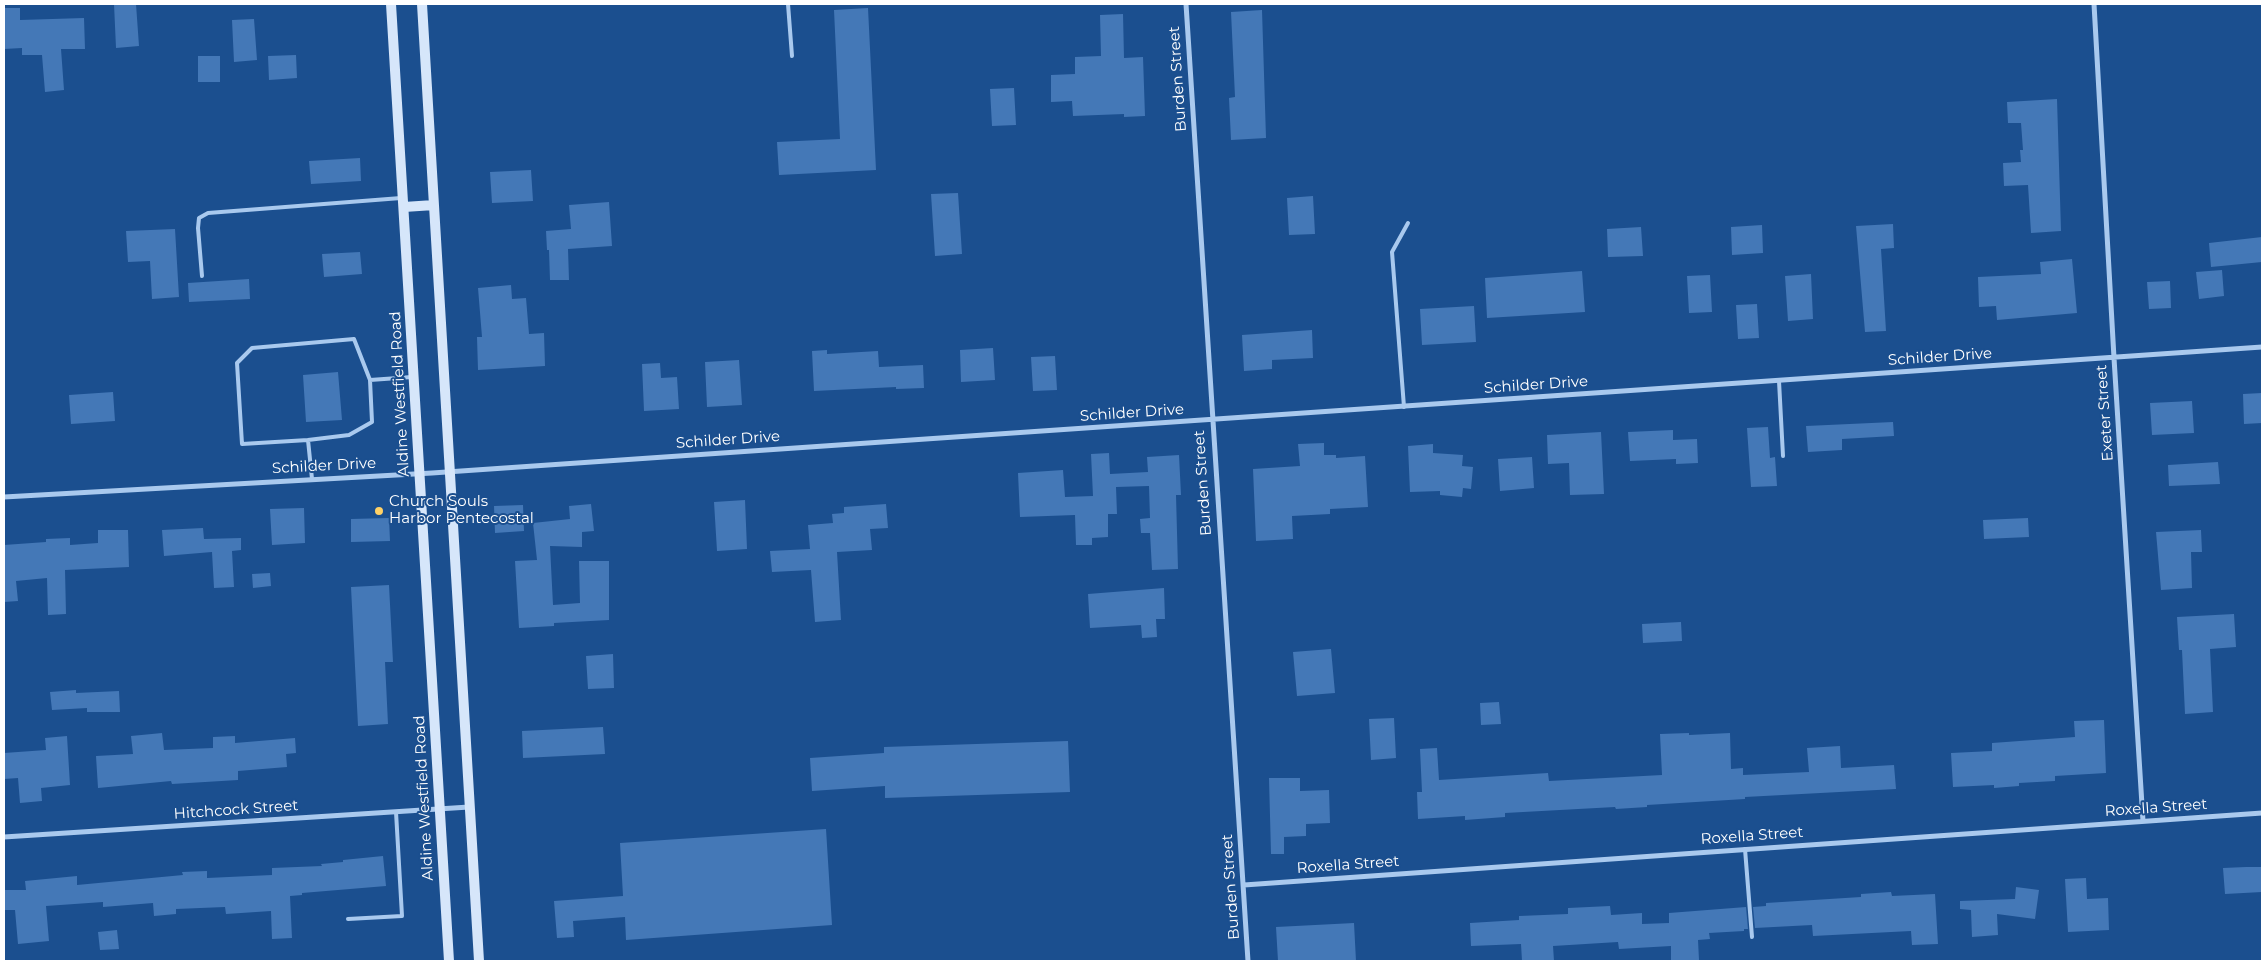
<!DOCTYPE html>
<html>
<head>
<meta charset="utf-8">
<style>
  body { margin:0 }
  #map { position:relative; width:2266px; height:965px; overflow:hidden; background:#1b4f8f; font-family:Montserrat,sans-serif }
  canvas { display:block }
  .frame { position:absolute; inset:0; border:5px solid #fff; pointer-events:none }
</style>
</head>
<body>
<div id="map">
<canvas width="2266" height="965"></canvas>
<div class="frame"></div>
</div>
<script>
const context = document.querySelector('canvas').getContext('2d');
context.lineJoin = 'round';
function paint(path, color) { context.fillStyle = color; context.fill(path, 'evenodd'); }
function strokePath(path, color, width, dash) { context.strokeStyle = color; context.lineWidth = width; context.lineCap = dash ? 'butt' : 'round'; context.setLineDash(dash || []); context.stroke(path); }
function write(font, color, halo, rows, align = 'center') {
  context.font = font + ' Montserrat,sans-serif'; context.lineWidth = 4; context.setLineDash([]); context.textBaseline = 'middle'; context.strokeStyle = halo; context.fillStyle = color; for (const [text, x, y, turn = 0] of rows) {
    context.save(); context.translate(x, y); context.rotate((+turn || 0) * Math.PI / 180); context.textAlign = isNaN(turn) ? turn : align; if (halo) context.strokeText(text, 0, 0); context.fillText(text, 0, 0); context.restore();
  }
}
const building = new Path2D(`
  M114,4H136L139,46L116,48Z
  M4,8H20V20L84,18L85,49H61L64,90L45,92L42,55H22V48L4,49Z
  M868,8L876,170L779,175L777,142L840,139L834,10Z
  M1262,10L1266,138L1231,140L1229,98L1235,97L1231,12Z
  M1123,14L1124,58L1143,57L1145,116L1124,117V114L1073,116L1072,101L1051,102V75L1075,74V57L1101,56L1100,15Z
  M254,19L257,60L234,62L232,20Z
  M296,55L297,78L269,80L268,56Z
  M198,56H220V82H198Z
  M1014,88L1016,125L992,126L990,89Z
  M2057,99L2061,231L2031,233L2028,185L2004,186L2003,163L2021,162L2020,150H2023L2021,123H2008L2007,102Z
  M360,158L361,181L311,184L309,161Z
  M531,170L533,201L492,203L490,172Z
  M958,193L962,254L935,256L931,194Z
  M1313,196L1315,234L1289,235L1287,198Z
  M609,202L612,246L568,249L569,280H550L549,250H547L546,231L571,229L569,205Z
  M1893,224L1894,248L1881,249L1886,331L1865,332L1856,226Z
  M1762,225L1763,253L1732,255L1731,227Z
  M1641,227L1643,256L1608,257L1607,229Z
  M175,229L179,297L152,299L150,261L128,262L126,231Z
  M2262,237V262L2211,267L2209,243Z
  M360,252L362,274L324,277L322,254Z
  M2072,259L2077,313L1997,320L1996,306L1979,307L1978,277L2041,274L2040,262Z
  M2222,270L2224,296L2199,299L2196,272Z
  M1582,271L1585,312L1487,318L1485,278Z
  M1811,274L1813,319L1788,321L1785,276Z
  M1710,275L1712,312L1689,313L1687,276Z
  M249,279L250,299L189,302L188,283Z
  M2170,281L2171,308L2149,309L2147,282Z
  M511,285L512,299L526,298L529,334L544,333L545,366L478,370L477,337H482L478,288Z
  M1757,304L1759,338L1738,339L1736,305Z
  M1474,306L1476,342L1422,345L1420,309Z
  M1312,330L1313,358L1272,360V369L1244,371L1242,335Z
  M993,348L995,380L961,382L960,350Z
  M827,350V354L878,351L879,367L923,365L924,388L896,389V387L814,391L812,351Z
  M1055,356L1057,390L1033,391L1031,357Z
  M739,360L742,405L707,407L705,362Z
  M660,363L661,378L677,377L679,409L644,411L642,364Z
  M338,372L342,420L306,422L303,375Z
  M113,392L115,421L71,424L69,395Z
  M2262,393V423L2244,424L2243,394Z
  M2192,401L2194,433L2152,435L2150,403Z
  M1893,422L1894,436L1842,439V450L1808,452L1806,426Z
  M1768,427L1770,458L1775,457L1777,486L1751,487L1747,428Z
  M1673,430V440L1697,439L1698,463L1676,464V459L1630,461L1628,432Z
  M1601,432L1604,494L1570,495L1569,463L1548,464L1547,435Z
  M1324,443V455H1336V458L1365,456L1368,507L1330,509V514L1292,516L1293,539L1256,541L1253,469L1300,466L1298,444Z
  M1433,444V453L1463,455L1462,466L1473,467L1471,489L1463,488L1462,497L1440,495V491L1410,492L1408,446Z
  M1109,453L1110,474L1148,472L1147,457L1179,455L1181,495H1176L1178,569L1152,570L1150,533H1141L1140,519L1150,518L1149,486L1116,487L1117,514H1108V537L1092,538V545H1076L1075,515L1020,517L1018,473L1063,470L1065,497L1093,496L1091,454Z
  M1532,457L1534,488L1500,491L1498,459Z
  M2218,462L2220,484L2169,486L2168,465Z
  M745,500L747,549L717,551L714,502Z
  M591,504L594,531L582,532V547L550,546L553,605L580,603L579,561H609V620L554,623V626L519,628L515,561L537,560L533,523L570,519L569,506Z
  M886,504L888,528L870,529L872,550L837,552L841,620L815,622L811,570L772,572L770,551L810,549L808,525L833,523L832,514L844,513V507Z
  M523,505L524,531L495,533L494,506Z
  M304,508L305,543L272,545L270,509Z
  M389,518L390,541L351,542V519Z
  M2028,518L2029,537L1984,539L1983,520Z
  M203,528L204,539L241,538V550L232,551L234,587L214,588L212,552L164,556L162,530Z
  M98,530H128L129,567L65,570L66,614L48,615L47,578L16,581L18,601L4,602V545L46,542V539L70,538V545L98,543Z
  M2201,530L2202,552H2191L2192,588L2161,590L2156,532Z
  M270,573L271,586L253,588L252,574Z
  M389,585L393,662H385L388,724L358,726L351,587Z
  M1164,588L1165,619H1156L1157,637L1142,638L1141,625L1090,628L1088,594Z
  M2234,614L2236,647L2210,649L2213,712L2185,714L2182,650H2179L2177,617Z
  M1681,622L1682,641L1643,643L1642,624Z
  M1331,649L1335,693L1297,696L1293,652Z
  M613,654L614,688L588,689L586,656Z
  M76,690V693L119,691L120,712H87V708L52,710L50,692Z
  M1499,702L1501,724L1481,725L1480,703Z
  M1394,718L1396,758L1371,760L1369,719Z
  M2104,720L2106,773L2055,776V781L2019,783V786L1994,788V785L1953,787L1951,753L1992,751V743L2075,737L2074,721Z
  M603,727L605,754L523,758L522,731Z
  M162,733L164,750L213,748V737L235,736V743L295,738L296,753L286,754L287,767L238,771V780L172,784L171,781L98,788L96,756L133,754L131,736Z
  M1689,733V735L1730,733L1731,769L1743,768V775L1809,772L1807,748L1840,746L1841,768L1894,765L1896,789L1745,797V799L1647,805V807L1616,809L1615,807L1505,813V817L1465,820V816L1418,819L1417,792H1422L1420,749L1437,748L1439,780L1548,773L1549,781L1662,775L1660,734Z
  M67,736L70,785L41,788L42,801L20,803L18,778L4,779V753L46,750L45,738Z
  M1068,741L1070,792L885,798V786L812,791L810,758L884,753V747Z
  M1269,778H1300V791L1329,790L1330,823L1306,824V836L1284,837V854H1271Z
  M826,829L832,925L626,940L625,917L573,921L574,937L557,938L554,901L623,896L620,843Z
  M383,856L386,886L302,893V895L290,896L292,938L272,939L271,911L226,914L225,907L176,909V914L154,916L153,903L103,907V902L46,906L49,941L18,944L15,910H4V890H26L25,881L77,876V885L183,875L182,872L207,871V878L272,875V868L322,866L321,864L343,862V860Z
  M2246,867H2262V892L2225,894L2223,868Z
  M2086,878L2087,899L2108,898L2109,930L2068,932L2065,879Z
  M2016,887L2039,890L2035,919L1997,914L1998,935L1972,937L1971,910L1960,909V901L2015,899Z
  M1891,892L1892,896L1935,894L1938,944L1912,945L1911,931L1813,936L1812,925L1755,928L1753,907L1766,906V903L1861,897V894Z
  M1610,906L1611,915L1642,913V924L1669,923V913L1746,907L1748,929H1744V931L1709,933L1710,939L1698,940L1699,960L1671,961V946L1619,949L1618,942L1553,946L1554,961H1522L1521,944L1471,946L1470,923L1519,920V916L1568,914V908Z
  M1354,923L1356,961H1278L1276,927Z
  M117,930L119,949L100,950L98,932Z`);
const lane = new Path2D(`
  M788,4L792,56
  M202,276L198,228L199,218L208,213L401,198
  M1779,381L1783,456
  M1404,407L1392,252L1408,223
  M308,440L242,444L237,363L252,348L354,339L370,380
  M312,479L308,440L349,435L372,422L370,380L412,377
  M1745,849L1752,937
  M348,919L402,916L396,812`);
const street = new Path2D(`
  M1186,4L1248,961
  M2094,4L2114,358L2143,821
  M4,497L432,473L2262,347
  M4,837L469,807
  M1244,885L2262,813`);
const secondary = new Path2D(`
  M391,4L449,961
  M422,4L479,961
  M404,207L434,205`);
const markers = [
  [379,511,5,"#ffd166"]
];
const streetNames = [
  ["Burden Street",1178,79,-94],
  ["Schilder Drive",1940,357,-4],
  ["Schilder Drive",1536,385,-4],
  ["Aldine Westfield Road",400,394,-93],
  ["Schilder Drive",1132,413,-4],
  ["Exeter Street",2105,413,-94],
  ["Schilder Drive",728,440,-4],
  ["Schilder Drive",324,466,-3],
  ["Burden Street",1203,483,-94],
  ["Aldine Westfield Road",424,798,-93],
  ["Roxella Street",2156,808,-4],
  ["Hitchcock Street",236,810,-4],
  ["Roxella Street",1752,836,-4],
  ["Roxella Street",1348,865,-4],
  ["Burden Street",1231,887,-94]
];
const poiNames = [
  ["Church Souls",389,502],
  ["Harbor Pentecostal",389,519]
];
paint(building, '#4478b7');
strokePath(lane, '#a9c9ee', 4);
strokePath(street, '#a9c9ee', 5);
strokePath(secondary, '#d6e6fa', 10);
for (const [x, y, r, color] of markers) { const dot = new Path2D(); dot.arc(x, y, r, 0, 2 * Math.PI); context.fillStyle = color; context.fill(dot); strokePath(dot, '#1b4f8f', 2); }
write('15px', '#fff', '#1b4f8f', streetNames);
write('15px', '#fff', '#1b4f8f', poiNames, 'left');
</script>
</body>
</html>
